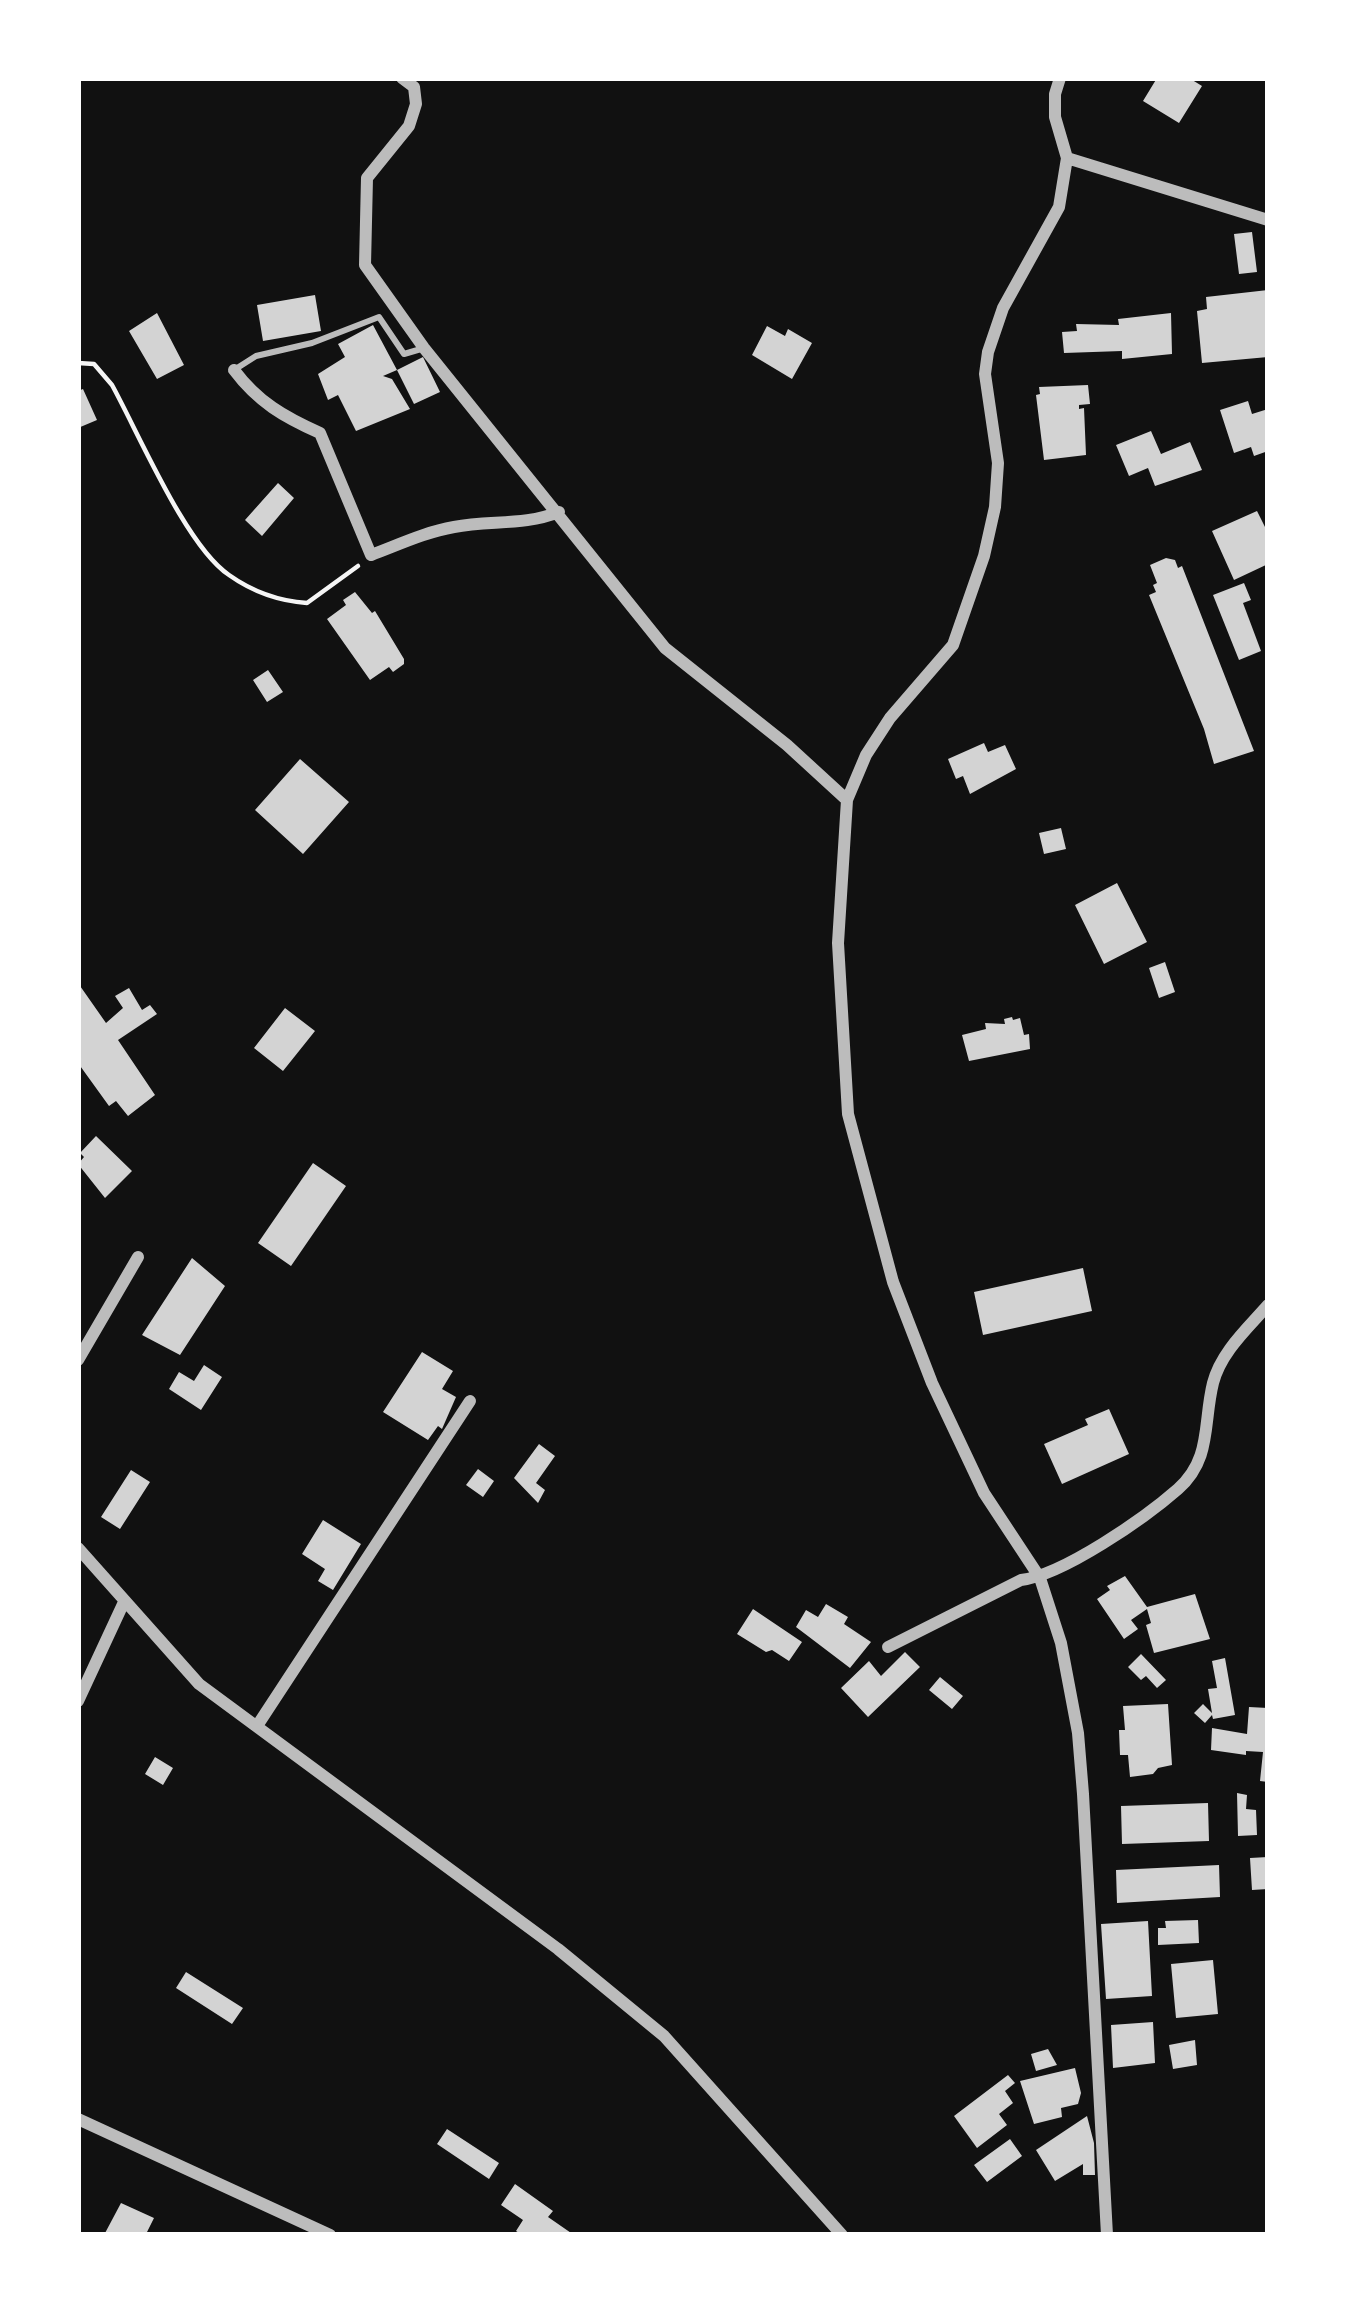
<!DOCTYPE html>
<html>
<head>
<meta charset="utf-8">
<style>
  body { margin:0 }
  #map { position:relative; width:1346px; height:2313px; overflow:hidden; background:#111; font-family:"Golos Text",sans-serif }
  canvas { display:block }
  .frame { position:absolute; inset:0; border:81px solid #fff; pointer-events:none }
</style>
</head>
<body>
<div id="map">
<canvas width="1346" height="2313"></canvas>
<div class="frame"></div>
</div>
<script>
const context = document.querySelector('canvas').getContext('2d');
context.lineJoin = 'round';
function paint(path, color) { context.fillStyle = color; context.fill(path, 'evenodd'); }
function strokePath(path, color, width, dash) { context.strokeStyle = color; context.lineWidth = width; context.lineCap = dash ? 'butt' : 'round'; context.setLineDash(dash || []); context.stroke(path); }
const building = new Path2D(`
  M1157,78H1189L1202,86L1179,123L1143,101Z
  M1252,232L1257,272L1239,274L1234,234Z
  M1268,290V357L1202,363L1197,311L1207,309L1206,297Z
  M315,295L321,331L263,341L257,305Z
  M157,313L184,365L157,379L129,331Z
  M1171,313L1172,354L1122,359V351L1064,353L1062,332L1077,331L1076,324L1119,325L1118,319Z
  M373,325L397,370L383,376L392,379L410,409L356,431L338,395L328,400L318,374L345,357L338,344Z
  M767,326L785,336L788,329L812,343L792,379L752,355Z
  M423,357L440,392L414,404L397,370Z
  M1088,385L1090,404L1079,405V409L1084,408L1086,455L1044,460L1036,395L1040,394L1039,387Z
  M83,389L97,420L78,428V391Z
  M1248,401L1252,414L1268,409V451L1254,456L1251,447L1234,453L1220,410Z
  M1151,431L1161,454L1190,442L1202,470L1155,486L1148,468L1129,476L1116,445Z
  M278,483L294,498L262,536L245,520Z
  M1257,511L1268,533V564L1234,580L1212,531Z
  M1166,558L1175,560L1178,568L1182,566L1254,751L1214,764L1204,729L1149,595L1156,592L1153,585L1157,583L1150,565Z
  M1244,583L1251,600L1243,603L1261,651L1239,660L1213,595Z
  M355,592L372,613L375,611L404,659V664L393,672L389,667L370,680L327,619L346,605L343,600Z
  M268,670L283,692L267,702L253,680Z
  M984,743L988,752L1005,745L1016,769L970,794L963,776L956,779L948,759Z
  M300,759L349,802L303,854L255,810Z
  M1061,828L1066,849L1044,854L1039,833Z
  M1117,883L1147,942L1104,964L1075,905Z
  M1165,962L1175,992L1159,998L1149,968Z
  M78,983L106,1023L123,1008L115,996L129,988L142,1010L150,1005L157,1014L118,1040L155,1095L128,1116L116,1101L109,1106L78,1063Z
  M285,1008L315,1031L283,1071L254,1048Z
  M1012,1017L1013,1020L1020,1018L1024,1035L1029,1034L1030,1049L969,1061L962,1035L986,1029L985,1023L1005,1024L1004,1019Z
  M96,1136L132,1171L105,1198L78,1164L84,1157L80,1153Z
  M313,1163L346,1186L291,1266L258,1243Z
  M192,1258L225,1286L180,1355L142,1335Z
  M1083,1268L1092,1311L983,1335L974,1292Z
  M422,1352L453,1371L442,1389L456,1397L442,1429L438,1426L428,1440L383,1412Z
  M204,1365L222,1377L201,1410L169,1389L179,1372L194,1381Z
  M1109,1409L1129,1454L1062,1484L1044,1444L1088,1425L1085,1419Z
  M539,1444L555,1456L536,1483L545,1490L538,1503L514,1478Z
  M478,1469L494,1481L483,1497L466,1485Z
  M131,1470L150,1482L120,1529L101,1517Z
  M323,1520L361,1544L333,1590L318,1581L325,1569L302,1554Z
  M1125,1576L1147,1607L1195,1594L1210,1639L1154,1653L1146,1625L1151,1623L1147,1609L1131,1620L1138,1629L1124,1639L1097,1599L1110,1590L1107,1586Z
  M826,1604L848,1617L844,1624L871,1642L850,1668L796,1627L806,1610L818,1617Z
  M753,1609L802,1642L789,1661L772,1650L766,1652L737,1634Z
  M905,1652L920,1667L868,1717L841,1688L869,1661L881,1676Z
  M1141,1654L1166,1680L1157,1688L1146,1676L1141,1680L1128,1667Z
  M1225,1658L1235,1715L1213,1719L1212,1715L1205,1723L1194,1713L1203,1704L1212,1713L1208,1689L1217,1688L1212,1661Z
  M940,1677L963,1696L952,1709L929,1690Z
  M1168,1704L1172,1765L1158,1768L1153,1774L1130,1777L1128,1755H1120L1119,1730H1125L1123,1706Z
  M1249,1707L1268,1708V1782L1260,1781L1263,1752L1246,1751V1755L1211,1750L1212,1728L1247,1734Z
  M155,1757L173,1768L163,1785L145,1774Z
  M1237,1793L1247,1795L1246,1809L1256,1810L1257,1835L1238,1836Z
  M1208,1803L1209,1841L1122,1844L1121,1806Z
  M1268,1857V1889L1252,1890L1250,1858Z
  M1219,1865L1220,1897L1117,1903L1116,1870Z
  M1198,1920L1199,1943L1158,1945V1928H1166L1165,1921Z
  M1148,1921L1152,1996L1106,1999L1101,1924Z
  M1213,1960L1218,2014L1176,2018L1171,1964Z
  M186,1972L243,2008L232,2024L176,1988Z
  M1153,2022L1155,2063L1113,2068L1111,2025Z
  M1195,2040L1197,2065L1173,2069L1169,2045Z
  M1048,2049L1057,2065L1036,2071L1031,2054Z
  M1075,2068L1081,2093L1078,2104L1061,2108L1062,2117L1034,2124L1020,2081Z
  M1008,2075L1015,2083L1005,2091L1013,2103L999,2114L1007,2125L977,2148L954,2116Z
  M1087,2116L1094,2143L1095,2175H1083V2164L1055,2181L1036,2150Z
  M447,2129L499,2163L489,2179L437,2144Z
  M1010,2139L1022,2156L987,2182L974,2165Z
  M515,2184L553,2211L548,2217L574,2235H522L516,2231L523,2220L501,2205Z
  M121,2203L154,2218L147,2232L153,2235H104Z`);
const path = new Path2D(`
  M78,363L94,364L112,385C139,434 186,546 229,575C253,592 278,601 307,603L358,566`);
const service = new Path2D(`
  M234,370L256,356L312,343L379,317L404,354L421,349`);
const minor = new Path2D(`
  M402,78L414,87L416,104L409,126L367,178L365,265L424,348L665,648L787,745L847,800
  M1060,78L1055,94V117L1067,158L1059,207L1003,308L988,352L985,374L998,463L995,507L984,556L953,645L890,718L866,755L847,800L838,943L848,1114L893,1282L932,1383L984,1493L1040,1578L1061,1643L1078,1733L1083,1794L1107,2235
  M1067,158L1268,220
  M234,370C258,402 284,417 320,433L371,555C398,545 425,532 454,527C490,520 524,526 559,512
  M78,1360L138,1257
  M78,1548L199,1684L558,1949L664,2036L842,2235
  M888,1647L1021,1580C1063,1575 1145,1518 1178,1489C1212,1459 1203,1423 1213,1383C1221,1352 1247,1329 1268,1305
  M78,1701L124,1602
  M257,1726L470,1401
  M78,2119L330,2235`);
paint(building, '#d3d3d3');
strokePath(path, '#f5f5f5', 4.5);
strokePath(service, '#bcbcbc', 6);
strokePath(minor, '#bcbcbc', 12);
</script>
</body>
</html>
